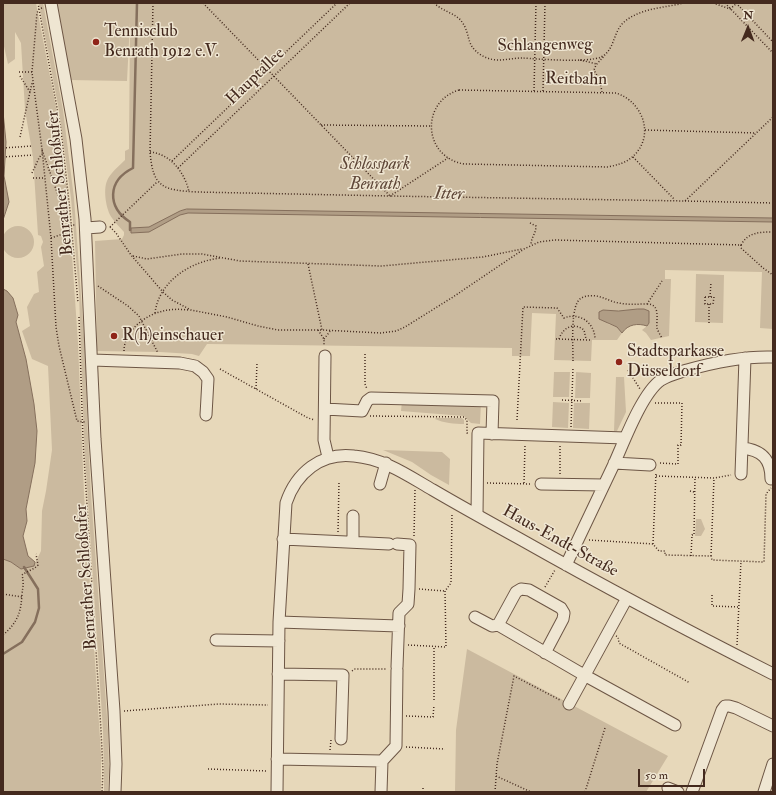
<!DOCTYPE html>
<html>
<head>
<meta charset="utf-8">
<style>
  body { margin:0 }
  #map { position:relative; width:776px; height:795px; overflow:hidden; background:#e7d8ba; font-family:"IM FELL Double Pica",serif }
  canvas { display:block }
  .frame { position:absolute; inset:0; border:4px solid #442a1e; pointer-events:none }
  .north { position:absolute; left:728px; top:8px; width:40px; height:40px; -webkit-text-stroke:3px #efe6d2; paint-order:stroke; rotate:1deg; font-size:11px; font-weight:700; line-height:16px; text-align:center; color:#442a1e }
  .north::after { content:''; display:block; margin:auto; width:14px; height:18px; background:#442a1e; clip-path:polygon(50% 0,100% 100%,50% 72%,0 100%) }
  .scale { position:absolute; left:638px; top:769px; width:67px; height:18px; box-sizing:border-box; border:2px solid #442a1e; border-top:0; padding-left:5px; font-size:12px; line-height:14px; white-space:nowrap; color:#442a1e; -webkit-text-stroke:3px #efe6d2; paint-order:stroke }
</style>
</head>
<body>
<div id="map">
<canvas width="776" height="795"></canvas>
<div class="frame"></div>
<div class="north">N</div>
<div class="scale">50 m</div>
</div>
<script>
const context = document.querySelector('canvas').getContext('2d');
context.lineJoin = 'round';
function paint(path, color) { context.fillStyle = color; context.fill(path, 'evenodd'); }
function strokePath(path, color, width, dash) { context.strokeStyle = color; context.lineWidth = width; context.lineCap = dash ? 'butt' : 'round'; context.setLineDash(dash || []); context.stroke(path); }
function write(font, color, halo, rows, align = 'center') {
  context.font = font + ' "IM FELL Double Pica",serif'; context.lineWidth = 3; context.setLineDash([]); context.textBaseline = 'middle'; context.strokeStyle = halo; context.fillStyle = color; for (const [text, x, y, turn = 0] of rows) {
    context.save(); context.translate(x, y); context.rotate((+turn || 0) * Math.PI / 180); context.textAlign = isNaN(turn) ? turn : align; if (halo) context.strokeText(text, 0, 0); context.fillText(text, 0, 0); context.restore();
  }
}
const green = new Path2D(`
  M3,3H36L58,118L68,198L78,343L84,494L101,754V792H3V559L11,562L21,569L34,565L41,551L42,511L46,491L52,450L48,366L32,359L22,331L30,326L27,307L34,294L39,292L37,272L44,266L41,247L43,242L41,236L38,235L33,157L25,110L21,43L15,32V59L8,64L3,42Z
  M39,3H43L63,110L74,198L86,365L87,418L91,494L108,731L109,770L108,792H104V771L103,731L84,440L79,293L71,198L59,111Z
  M56,3H773V329L760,328L762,272L665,270V279H671L669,336L651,340L646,333L642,330L647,326L649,323L638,309L618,311L603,310L608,324L618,327L622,333L617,340H592L591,361L554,360L556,314L532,313L530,356H512V348L209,344H207L199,356L192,354L160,352L97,351L95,241L122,239L124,235V232C120,227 115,223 112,218C106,210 103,190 107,181C110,173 119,166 125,160V151L129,149L130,22L127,81L70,80Z
  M2 242a16 16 0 1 1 32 0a16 16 0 1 1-32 0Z
  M696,274L724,275L723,323L695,322Z
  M554,372H570L569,397H553Z
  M576,372L591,373L590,398H575Z
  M616,377H624L626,412L617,431H614Z
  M402,401L481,403L480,424L471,423L464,416L401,411Z
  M553,402L569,403L568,428L552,427Z
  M574,403H590L589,429L573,428Z
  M436,418H462L464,420V424C455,424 443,423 435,419Z
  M383,450L442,452L450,459L449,485L431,475L412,462Z
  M696,519H701L705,529L701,536H695Z
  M467,649L668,756L646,792H455L456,730Z`);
const water = new Path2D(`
  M3,112L6,142L4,176L9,202L3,220Z
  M187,209L773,218V222L188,213L180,215L149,232L131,233V228L149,227L180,211Z
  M3,289L7,291L13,298L18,315L16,322L26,359L34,404L37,431L35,463L26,509L27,521L23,536L28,556L35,562L34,566L21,569L11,562L3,559Z
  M638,309H644L649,311V323L647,326C638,323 628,324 622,333L617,327L599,319V312L603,310L618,311Z`);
const stream = new Path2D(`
  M130,230V222C107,207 107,181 133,168L137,3
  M3,654L22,642L35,622L39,608L38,589L24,567`);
const path = new Path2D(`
  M38,3L61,130L70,211L78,303
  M153,3L150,152C153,188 163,190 197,192L390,196L448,158
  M203,3L390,196L685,201L773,117
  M434,3C442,11 457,14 462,22C471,34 465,45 481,55C486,58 492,60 498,60C506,60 514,58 522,58C539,59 587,63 601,57C614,51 613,34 622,24C638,8 664,8 684,3
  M713,3L730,9L737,3
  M725,3L773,53
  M736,3L773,42
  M42,8L39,9L37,13L32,72L33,81L42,149L51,238L56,327L59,346L77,421L85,422
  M580,60L597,64
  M19,72H32
  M20,76L30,92
  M459,90L616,93C644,102 656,138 631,158C625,163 617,165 608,167L464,164C423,157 420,102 459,90Z
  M534,91L536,3
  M543,91L545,3
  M602,92L600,81L594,70L596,65L605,55
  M321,125L431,126
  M645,130L756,133
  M20,137L32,83
  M3,148L32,146
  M42,150L68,223L69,225H76
  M150,152C171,154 185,173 189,192
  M3,157L33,155
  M633,157L675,200
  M172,161L337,3
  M178,168L350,3
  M32,173L39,158L42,154
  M33,178H45
  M685,201L773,203
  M530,223L536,226C536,234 531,237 531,245
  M110,227L116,233L131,255L163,292L172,300L191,310L227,317L258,326L278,330H322L381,333L396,331L405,327L453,297L524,249L539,242L555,240L741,245
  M110,227L157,182
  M51,238L72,231
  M741,245V248L763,268L773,275
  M741,245C748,232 760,232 773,232
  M133,256L147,259L182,254H202L240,261L381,266L483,257L522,249
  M308,264L322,330
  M98,286L128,306L139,316L158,353
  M705,297H714L713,304H705Z
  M710,297L711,282
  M647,304C661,304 656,319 657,328C658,331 660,335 662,338
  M155,313C159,281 191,261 221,258
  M79,317L83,440L101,731L103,771L102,792
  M709,323V304
  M318,330L324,339V346
  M324,339L331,330
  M556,339L590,340
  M559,339C563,327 574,322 584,330L586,339
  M124,351C124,331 145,315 163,311C171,309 180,309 189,310
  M365,354V384L367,389
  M573,361C573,346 571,315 577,303C580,296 589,295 596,296C604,297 611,302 619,303C628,305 637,304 647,304L662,281
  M220,369L308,418L315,420
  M628,370L640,389
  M256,389L257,363
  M562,400L583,401
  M655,403H682L681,445H678V464L659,463
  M370,416L464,417L467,420V433H468
  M517,420L523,307L557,308L564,318C579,312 594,322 595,338
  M571,427L573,367
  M560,474V446
  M656,476L714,478L731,475
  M487,483L531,484
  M524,483L525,445
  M690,491L694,492
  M338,532L339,482
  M414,536L415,490
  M589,540L653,544L659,551H665V555L711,556L712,560L764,562L766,494L771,488
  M653,544L656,472
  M691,556L692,535H694L695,477
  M711,556L714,478
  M545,587L555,570
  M419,589L445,591
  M3,594L22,597
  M712,595V606L739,607
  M3,635C18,622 21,612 22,594C23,586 24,583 22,575C27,571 35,569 38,565L36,554
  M616,636L618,637L619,643L690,683
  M408,645L446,647L445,591L451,583L452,513
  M737,645L741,561
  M352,671L355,669H387
  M434,700V647
  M124,711L219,704L268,705
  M406,716L433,717L434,705
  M406,747L445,749
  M330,750L331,740
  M208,769L267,771
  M496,776L531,792
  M423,792V788
  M495,792L497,764L514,676L560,700
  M585,792L605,728`);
const minor = new Path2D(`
  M51,3L76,139L85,219L95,439L114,711L116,764L115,792
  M86,228L100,227
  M325,356L324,440L328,457
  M92,360L180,363L195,366L203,372L208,379L206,415
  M325,409L362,411L367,401L371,398L493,401L492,434
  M742,448C762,450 771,459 771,479
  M614,463L650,465
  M741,474L745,358
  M380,484L386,463
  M541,484L604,485
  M477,515L478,433L625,438
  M283,539L389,544
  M353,542V516
  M397,544L410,545L409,589L408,604L399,613L397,667
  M566,565C582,531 598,498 614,464C624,442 642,393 661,380C669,375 678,373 687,370C715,362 744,356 773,357
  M475,617L492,626L498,625L584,675L675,725
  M279,622L399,626
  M498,625L516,592L521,589L529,590L561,608L564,613L563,619L545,653
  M216,640L279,641
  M278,674L343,675L341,739
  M569,704L627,598
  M277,759L382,761
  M668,788L678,792
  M277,792L279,622L286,503C296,473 321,452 354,456C385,459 407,475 433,490C462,507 491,523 520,539C603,586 688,631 773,674
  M381,792L382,761L396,746L397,670
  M692,792L722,710L725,706H729L736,708L773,726
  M764,792L773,764`);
const markers = [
  [96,42,4,"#8f2418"],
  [114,336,4,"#8f2418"],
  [619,362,4,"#8f2418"]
];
const poiNames = [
  ["Tennisclub",104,32],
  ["Benrath 1912 e.V.",104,52],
  ["R(h)einschauer",122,336],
  ["Stadtsparkasse",627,352],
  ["Düsseldorf",627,372]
];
const streetNames = [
  ["Schlangenweg",545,46,-1],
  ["Hauptallee",256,77,-44],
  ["Reitbahn",576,80,1],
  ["Benrather Schloßufer",61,183,-96],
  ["Haus-Endt-Straße",560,542,29],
  ["Benrather Schloßufer",87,577,-94]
];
const parkNames = [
  ["Schlosspark",375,165],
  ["Benrath",375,185]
];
const waterNames = [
  ["Itter",449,195,1]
];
paint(green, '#cbba9f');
paint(water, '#b09d85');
strokePath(water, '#856f5c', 1);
strokePath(stream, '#856f5c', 2.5);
strokePath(minor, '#6d5645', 13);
strokePath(path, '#442a1e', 1.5, [1, 2]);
strokePath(minor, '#efe6d2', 11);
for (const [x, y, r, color] of markers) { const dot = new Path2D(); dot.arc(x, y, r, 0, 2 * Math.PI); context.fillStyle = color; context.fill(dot); strokePath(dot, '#efe6d2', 1.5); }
write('17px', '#442a1e', '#efe6d2', poiNames, 'left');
write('17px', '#442a1e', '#efe6d2', streetNames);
write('italic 17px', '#5f4738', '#efe6d2', parkNames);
write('italic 18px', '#5f4738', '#efe6d2', waterNames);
</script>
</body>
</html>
